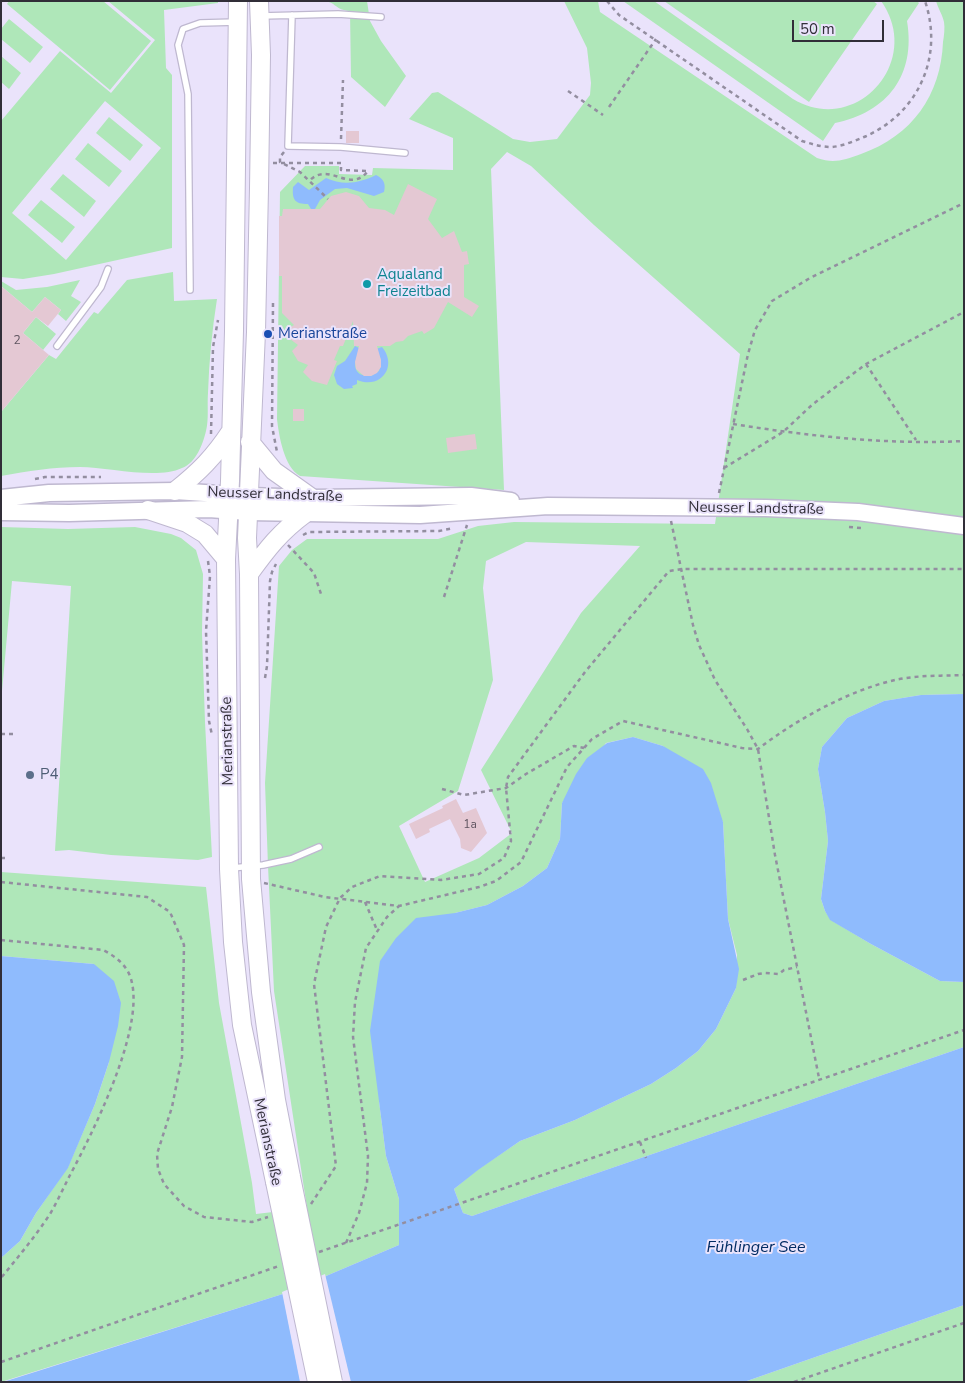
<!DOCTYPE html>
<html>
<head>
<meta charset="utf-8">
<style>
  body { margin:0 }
  #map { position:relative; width:965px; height:1383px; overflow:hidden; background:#eae3fb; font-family:"Nunito Sans",sans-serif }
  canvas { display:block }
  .frame { position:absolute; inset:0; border:2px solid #312e38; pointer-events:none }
  .scale { position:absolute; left:792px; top:20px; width:92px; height:22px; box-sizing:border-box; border:2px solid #312e38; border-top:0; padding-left:6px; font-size:15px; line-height:18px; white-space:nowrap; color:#312e38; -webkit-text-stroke:4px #eae3fb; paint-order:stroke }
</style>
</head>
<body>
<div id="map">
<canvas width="965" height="1383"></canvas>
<div class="frame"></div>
<div class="scale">50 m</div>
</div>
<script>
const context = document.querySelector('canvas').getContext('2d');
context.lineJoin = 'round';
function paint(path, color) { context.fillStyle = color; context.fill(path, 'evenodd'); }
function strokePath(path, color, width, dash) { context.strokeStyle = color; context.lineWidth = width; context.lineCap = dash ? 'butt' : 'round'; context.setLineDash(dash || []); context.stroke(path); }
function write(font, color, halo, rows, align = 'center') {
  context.font = font + ' "Nunito Sans",sans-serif'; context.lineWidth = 4; context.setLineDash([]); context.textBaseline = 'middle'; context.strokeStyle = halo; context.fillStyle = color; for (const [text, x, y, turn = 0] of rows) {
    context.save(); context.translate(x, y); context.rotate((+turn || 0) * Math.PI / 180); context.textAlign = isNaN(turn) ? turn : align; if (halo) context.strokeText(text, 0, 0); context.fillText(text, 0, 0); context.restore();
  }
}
const green = new Path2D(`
  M9,1H103L151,41L110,90L7,4Z
  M108,1H218V3L164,10L166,68L172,75V248L54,274L23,279L1,277V121L60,51L111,93L155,40ZM105,101L161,148L66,260L12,213Z
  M324,1H367L370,21L381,41L406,76L385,107L351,77L350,11C335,10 336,2 324,1Z
  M564,1H598L600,12L817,158C834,164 844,160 861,154C912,136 941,95 943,42C944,36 945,28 944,22C943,16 938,8 936,1H964V694L921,695L884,701L847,718L822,747L818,769L825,812L828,841L821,899L825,911L831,920L871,944L940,981L964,982V1047L472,1216L463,1213L454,1189L477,1170L520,1141L575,1120L651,1084L676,1068L698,1051L716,1029L736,988L737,955L728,919L723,822L663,746L633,737L606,743L562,803L560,839L547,868L523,886L487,905L455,913L379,1101L386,1156L399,1199V1245L286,1293L1,1382V1258L20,1241L36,1213L68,1167L95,1104L109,1062L94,964L1,956V872L206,887L219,1003L252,1183L256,1214L307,1208L274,991L268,866L265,783L279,566L292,550L307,539H438L478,526L514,522L715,524L740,354L594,225L531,166L507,152L491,169L504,490L300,476C284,467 279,436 277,419L280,192L305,166H339V174L372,175L373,168L453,170V138L409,119L432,93L438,92L513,139L530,142L557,139L590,95L591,83L587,48ZM526,542L640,546L581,613L481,770L512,833L479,858L425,882L399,826L458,791L493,680L483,588L486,561Z
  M623,1H654L793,99C856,137 924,61 881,1H917L919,3L907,21C916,75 888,112 835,123L823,141Z
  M664,1H873L877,4L809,102Z
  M9,19L43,47L30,63L1,39V29Z
  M1,56L21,73L9,89L1,82Z
  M109,117L143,145L130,161L96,133Z
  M88,143L122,171L109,187L75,159Z
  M63,174L96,201L84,217L50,189Z
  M41,200L75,227L62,243L28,215Z
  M173,272L174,301L217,299C212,330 209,362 208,393C207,406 209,418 206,431C203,444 196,463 182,468C157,480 108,467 80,467C53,467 28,471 1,476V412L49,355L56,359L94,312L98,314L127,280Z
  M80,280L71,296L81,302L66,321L58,314L61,310L45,297L32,312L1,286V281L16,290L47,287Z
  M36,317L56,334L43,350L23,333Z
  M1,527L68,529L135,527L171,534L181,538L196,550L203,574L202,633L205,722L212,857L198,860L111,855L69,850L55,851L71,586L12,581L1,702Z
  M964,1305V1382H744Z`);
const water = new Path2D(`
  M376,175C384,179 386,184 384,192L374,196L347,188L335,189L320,200L315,209H311L308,204C295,204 292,200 293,187L298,182L309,190L326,178C343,186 360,183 376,175Z
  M355,346L361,349C353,361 351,377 371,376L379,371L381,360L376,349L382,347C398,366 381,390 357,380V384L352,386L353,388L344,389L337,384L334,375L337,366L345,361Z
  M964,694V982L940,981L871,944L830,920L825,911L821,899L828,841L825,812L818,769L822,747L847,718L884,701L921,695Z
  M633,737L663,746L703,769L711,783L723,822L728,919L739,969L736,988L716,1029L698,1051L676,1068L651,1084L575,1120L520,1141L478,1170L454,1189L463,1213L472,1216L964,1047V1305L744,1382H3L286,1293L399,1245V1199L386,1156L370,1031L380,961L396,938L416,918L455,913L487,905L523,886L547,868L560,839L562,803L576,774L587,758L607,743Z
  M1,956L94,964L114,981L121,1003L118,1026L109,1062L95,1104L68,1168L36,1213L20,1241L1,1258Z`);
const pier = new Path2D(`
  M325,1274L351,1382H300L282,1292Z`);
const building = new Path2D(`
  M346,131H359V143H346Z
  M408,184L437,199L428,219L442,238L454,231L462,252L467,251L469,264L464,265V297L479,306L472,317L448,302L434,328L424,334L422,331L408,336L403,341L396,342L390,346H377L381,360V367L377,373L371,376H364L356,369L355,362L359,346H354L353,321L343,346H340L334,360L337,361L327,385L312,381L303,372L308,365L298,361L292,351L298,345L290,339L286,330L294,325L282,313V276H279V216H282L283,209H320L331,196L346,192L359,196L369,208L385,210L394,215Z
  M1,286L32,312L45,297L61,310L48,326L36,317L23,333L49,355L1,412Z
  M293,409H304V421H293Z
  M475,434L477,449L448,453L446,438Z
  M456,799L463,813L476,808L487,833L471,852L461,848L460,839L450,819L429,829L430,832L416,839L409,824L443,808L442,806Z`);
const path = new Path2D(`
  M607,1L619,15L802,141C812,144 821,147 832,147C843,146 854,141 864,137C918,114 944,57 925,1
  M568,91L603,115
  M609,107L656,39
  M341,139L343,80
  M284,152L280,157V162L300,172L328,199
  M273,163H341V170L368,171C349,195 330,160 309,181
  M273,303L272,426L277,452
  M866,364L916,440
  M733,424C809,436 887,445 964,441
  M211,434L213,347L218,320
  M724,468L783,432L813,404L866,364L964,312
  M35,479L45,477H101
  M719,493L748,354L755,330L772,301L810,278L964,203
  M671,521L693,625L699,645L715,680L747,729L758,749L775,855L819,1078
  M849,527L861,528
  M303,535L309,532L439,531L454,528
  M288,545L314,573L321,594
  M208,561L210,576L206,631L209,721L212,735
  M444,597L467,525
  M265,678L267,666L270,581L272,572L276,564
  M1,734H14
  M442,789L464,795L506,788L526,774L574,746L584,748
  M1,858H5
  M1,882L147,897L170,912L184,945L182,1057L172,1107L157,1154L158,1169L164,1184L184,1206L204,1217L252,1222L268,1217
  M264,883L325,897L399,906L479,887L496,881L521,862L567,767L592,739L623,721L742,748L758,749C796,720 847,691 895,680C917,675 941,676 964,675
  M365,902L377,930
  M1,940L103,950C117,957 129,967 132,983C143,1033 93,1132 69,1177C63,1189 57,1202 50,1214C35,1237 18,1257 1,1278
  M743,980L758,974L765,973L779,974L784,970L797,967
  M640,1142L646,1158
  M311,1204L336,1166L314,984L326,927L340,898L352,887L380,876L441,880L479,874L504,858L511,841L506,788L508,777L585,672L669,571L682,569H964
  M346,1243L359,1213L367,1183L368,1156L353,1037L355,1002L366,948L387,917L399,906
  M319,1252L964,1030
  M1,1362L279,1266
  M794,1382L964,1323`);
const service = new Path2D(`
  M292,15L288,146L341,147L405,153
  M261,16L338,14L381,17
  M190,290L188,94L178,45L183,29L200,23L237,22
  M57,346L101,287L108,269
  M232,868L263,865L291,859L319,847`);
const secondary = new Path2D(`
  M1,498L49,493L175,491L249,496L312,498L471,496L511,501
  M1,512L69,513L209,509L248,512L420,515L548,506L766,508L858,512L964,526`);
const primary = new Path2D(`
  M238,1L234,331L230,481L226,559L229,869L233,942L242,1025L275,1182
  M259,1L261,55L259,188L256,332L247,538L249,574L251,879L261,992L276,1100L291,1177
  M250,442L274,471L312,498
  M175,491C199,472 214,457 231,431
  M148,510L187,523L205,534L226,559
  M249,574C267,549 280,532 306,513`);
const primaryBridge = new Path2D(`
  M291,1177L333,1382
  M275,1182L317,1382`);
const markers = [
  [367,284,5,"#0f9aa8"],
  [268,334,5,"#1a4fb4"],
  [30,775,5,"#5c6f8a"]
];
const numberNames = [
  ["2",17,341],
  ["1a",470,825]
];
const cultureNames = [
  ["Aqualand",377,275],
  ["Freizeitbad",377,292]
];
const transitNames = [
  ["Merianstraße",278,334]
];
const streetNames = [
  ["Neusser Landstraße",275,495,2],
  ["Neusser Landstraße",756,509,1],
  ["Merianstraße",228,741,-91],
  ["Merianstraße",267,1142,78]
];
const serviceNames = [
  ["P4",40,775]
];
const waterNames = [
  ["Fühlinger See",756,1248]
];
paint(green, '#afe7b9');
paint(water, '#8fbbfd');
paint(pier, '#eae3fb');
paint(building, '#e4c8d3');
strokePath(service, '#bfb8d0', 8);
strokePath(secondary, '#bfb8d0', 19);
strokePath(primary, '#bfb8d0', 20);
strokePath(path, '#938ea0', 2.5, [4, 4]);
strokePath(service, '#fff', 5.5);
strokePath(secondary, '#fff', 16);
strokePath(primary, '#fff', 18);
strokePath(primaryBridge, '#bfb8d0', 20, []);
strokePath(primaryBridge, '#fff', 18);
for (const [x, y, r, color] of markers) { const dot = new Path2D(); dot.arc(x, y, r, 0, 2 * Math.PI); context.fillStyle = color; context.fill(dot); strokePath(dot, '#eae3fb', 2); }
write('12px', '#5e545f', null, numberNames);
write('15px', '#0d838f', '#eae3fb', cultureNames, 'left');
write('15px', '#164399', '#eae3fb', transitNames, 'left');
write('15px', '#312e38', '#eae3fb', streetNames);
write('15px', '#4e5e75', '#eae3fb', serviceNames, 'left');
write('italic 16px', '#012b63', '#eae3fb', waterNames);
</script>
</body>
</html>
